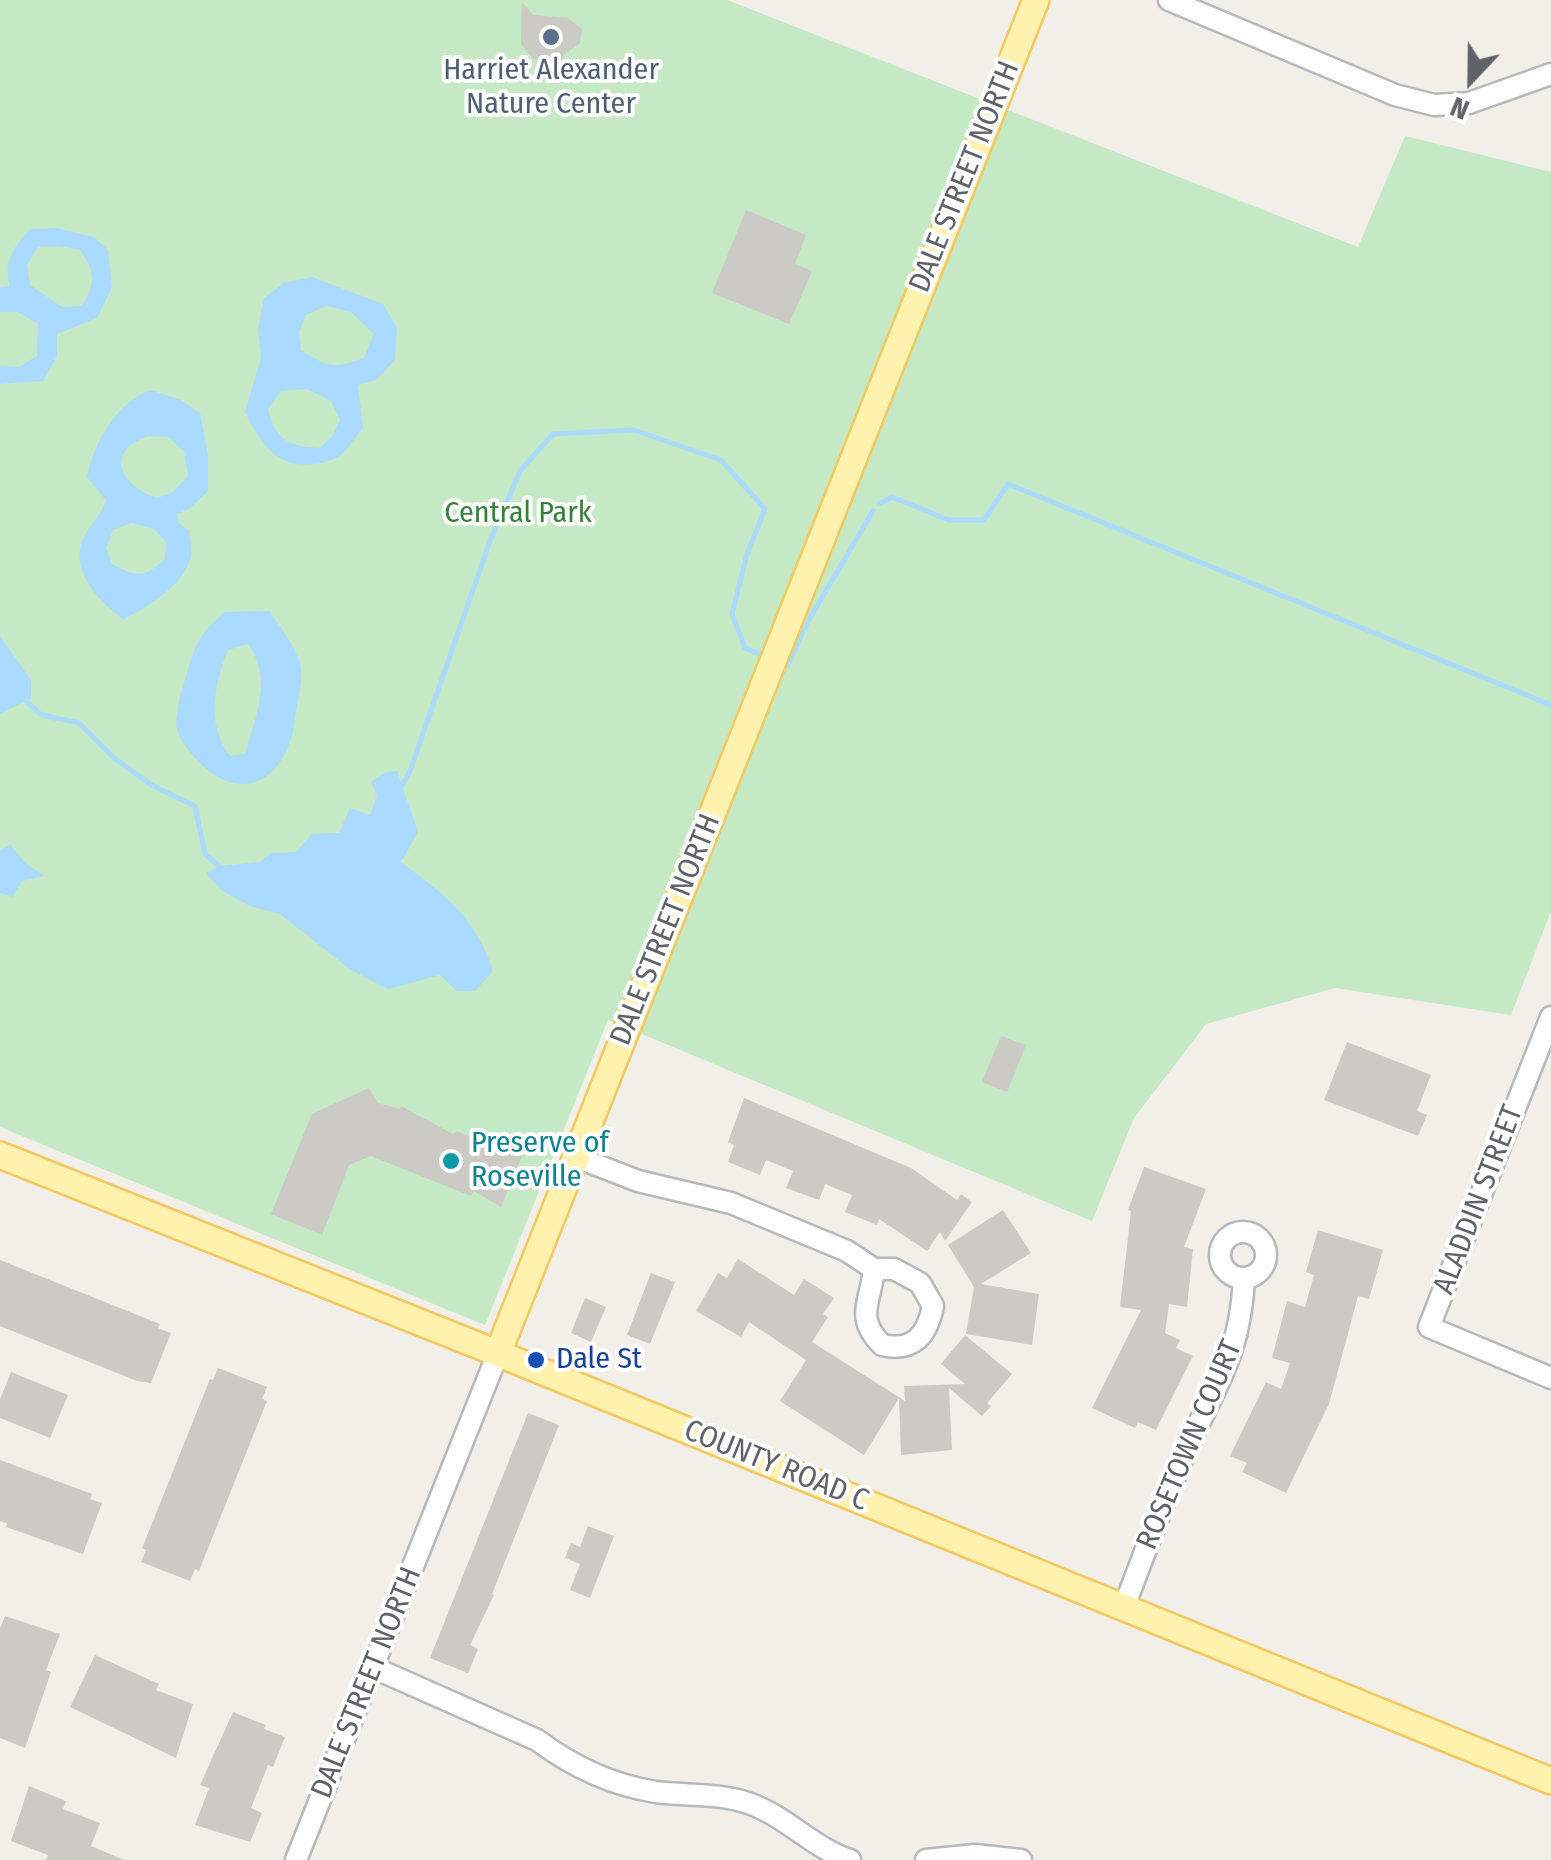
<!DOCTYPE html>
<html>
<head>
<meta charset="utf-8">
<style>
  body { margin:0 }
  #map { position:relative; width:1551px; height:1860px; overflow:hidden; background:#f1efe8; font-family:"Fira Sans Condensed",sans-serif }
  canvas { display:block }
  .north { position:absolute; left:1421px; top:30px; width:100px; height:100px; -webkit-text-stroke:8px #fff; paint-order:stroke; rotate:202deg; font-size:28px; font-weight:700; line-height:40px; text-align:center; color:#5f6368 }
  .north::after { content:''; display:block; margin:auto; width:35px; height:45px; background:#5f6368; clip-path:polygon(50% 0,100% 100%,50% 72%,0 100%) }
</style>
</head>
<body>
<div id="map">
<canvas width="1551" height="1860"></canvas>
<div class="north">N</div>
</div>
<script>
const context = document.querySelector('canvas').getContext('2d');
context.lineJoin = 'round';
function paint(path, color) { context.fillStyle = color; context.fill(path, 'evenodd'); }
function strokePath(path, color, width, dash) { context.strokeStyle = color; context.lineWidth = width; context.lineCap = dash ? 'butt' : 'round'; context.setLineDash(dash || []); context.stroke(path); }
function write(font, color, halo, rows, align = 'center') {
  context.font = font + ' "Fira Sans Condensed",sans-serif'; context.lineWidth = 8; context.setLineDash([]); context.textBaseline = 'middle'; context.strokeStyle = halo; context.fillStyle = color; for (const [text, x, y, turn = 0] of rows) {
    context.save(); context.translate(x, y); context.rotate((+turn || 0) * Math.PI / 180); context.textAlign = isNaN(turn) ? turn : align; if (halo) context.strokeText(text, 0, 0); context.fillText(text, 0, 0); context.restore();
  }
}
const green = new Path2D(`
  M0,0H727L1358,247L1405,136L1551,172V911L1511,1015L1335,988L1206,1024L1134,1118L1092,1221L608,1020L485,1325L0,1127Z`);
const water = new Path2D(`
  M57,228L94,237L108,250L112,287L97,318L57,334V356L43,381L0,384V366L19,367L37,356L38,324L18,312H0V287L10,286C3,261 14,247 30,229ZM59,246L80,250C95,271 97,284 81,306L62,307L30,285L27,265L38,247Z
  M312,277L383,304L397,328L395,360L376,380L358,385L363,428C356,436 350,446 343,453C334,460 325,463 314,464C276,469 260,442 245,412L261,358L258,328L264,298L284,283ZM326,306L351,312L374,334L364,358C334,369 327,367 301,350L299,332L306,315ZM307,389L331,401L340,420L332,436L320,448C290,447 275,440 268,409L281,391Z
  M150,390L181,400L200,413L208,455V491L190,508L177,514L179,523L189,531C190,538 192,548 191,555C187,583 146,609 123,619C98,601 66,567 86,533C93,521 101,515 106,500L87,477C94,442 116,404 150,390ZM148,436L168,437L184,451L188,476L173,492L157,498C120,486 104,451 148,436ZM131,523L154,529L166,542L165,559C143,579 138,577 112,564L106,548L113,530Z
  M269,611C280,627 295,645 300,664C304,679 297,702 295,718C289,776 244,809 198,761C190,752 180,742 177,729C174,715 182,690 186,676C197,641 197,637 225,612ZM248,644C273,678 256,716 245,754L230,756C206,725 214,685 228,650Z
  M0,636L31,680V698L0,714Z
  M397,771L418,832L401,862C446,896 475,916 493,971L475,991H457L440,975L388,989L351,970L280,914L250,906L221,890L206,873L219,866L260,862L271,853L296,852L312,834L339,833L350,808L370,815L377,795L371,782L386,772Z
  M10,844L25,863L44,876L22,881L12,897L0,893V851Z`);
const stream = new Path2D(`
  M879,504L892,497L949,520H984L1008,484L1551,705
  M788,665L807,623L873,511
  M26,701L41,715L79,723L114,758L153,786L195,806L205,854L219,866
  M398,792L410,771L490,541L520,471L553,434L634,430L721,460L765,509L747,554L732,614L745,648L760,654`);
const building = new Path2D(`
  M522,2L533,15L568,18L582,29L580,43L564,55L555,78L544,62L532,58L521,44Z
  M746,210L806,235L795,264L812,271L789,324L712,293Z
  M1001,1036L1026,1045L1007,1092L982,1082Z
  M1347,1042L1431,1075L1417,1111L1427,1115L1418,1136L1324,1100Z
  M369,1088L378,1103L400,1109L401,1106L453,1134L456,1131L476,1139L474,1143L497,1153L502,1144L522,1156L501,1207L474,1191L471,1196L371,1156L349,1165L322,1235L271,1214L312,1114Z
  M744,1098L911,1168L957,1200L961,1194L972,1202L945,1241L940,1232L927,1251L879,1219L877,1225L845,1212L852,1195L825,1184L819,1200L786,1188L793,1171L766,1160L760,1175L728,1162L734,1145L728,1142Z
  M1144,1167L1206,1189L1184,1247L1193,1249L1187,1307L1169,1304L1165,1333L1180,1340L1176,1348L1193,1356L1156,1430L1138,1422L1135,1428L1092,1408L1141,1310L1120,1307L1131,1211L1128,1210Z
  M1003,1210L1031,1253L981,1284L1039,1294L1032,1345L966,1334L974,1287L948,1245Z
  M1318,1230L1383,1250L1369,1299L1358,1296L1329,1404L1286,1493L1242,1472L1247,1463L1230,1456L1266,1382L1281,1389L1290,1363L1272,1358L1287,1301L1305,1307L1314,1275L1306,1272Z
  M738,1259L794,1295L804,1279L834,1298L823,1314L828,1317L812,1342L905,1401L904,1386L965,1384L941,1364L965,1335L1012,1374L987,1403L991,1406L982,1416L949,1388L952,1450L901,1455L899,1398L864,1455L780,1401L806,1360L749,1322L741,1337L696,1311L718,1273L727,1278Z
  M0,1260L160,1324L158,1328L171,1333L151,1383L137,1381L0,1326Z
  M651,1273L675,1282L650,1344L627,1335Z
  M585,1298L606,1307L591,1342L571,1333Z
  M218,1368L267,1387L262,1399L267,1401L199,1571L195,1569L190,1581L141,1562L146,1550L142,1548L210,1379L213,1380Z
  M11,1372L68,1395L50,1438L0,1418V1399Z
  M528,1413L559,1425L492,1594L494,1595L470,1645L478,1649L468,1673L430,1658Z
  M0,1460L92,1494L90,1499L102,1503L83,1554L6,1527L7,1523L0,1521Z
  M588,1526L614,1536L590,1598L570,1590L580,1564L565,1558L571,1543L580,1547Z
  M5,1616L60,1634L46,1670L51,1672L25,1748L0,1738V1628Z
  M95,1655L159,1684L156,1690L193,1704L176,1758L70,1707Z
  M233,1712L266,1725L264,1729L285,1737L273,1767L268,1765L251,1808L262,1813L250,1842L195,1825L209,1788L200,1785Z
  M29,1786L66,1801L63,1809L100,1823L91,1846L124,1860H46L48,1855L11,1841Z`);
const minor = new Path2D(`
  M1169,0L1395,95L1434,105L1469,103L1551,74
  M1551,1017L1429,1327L1551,1378
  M576,1157L638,1181L731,1203L847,1251L874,1269H894L920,1283L933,1306C927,1336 913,1352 882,1345C854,1317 871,1302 874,1269
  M1220 1255a23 23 0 1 1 46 0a23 23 0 1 1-46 0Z
  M1124,1607C1144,1555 1163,1502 1186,1451C1216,1384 1240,1356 1244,1279
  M372,1667L537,1740C573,1767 611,1785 656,1792C687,1796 718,1793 748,1803C786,1816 813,1848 850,1860
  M296,1860L498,1353
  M926,1860L975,1855L1021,1860`);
const major = new Path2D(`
  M0,1155L482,1347L1551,1781
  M498,1353L1036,0`);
const markers = [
  [551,37,10,"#5c6f8a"],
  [451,1161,10,"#0f9aa8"],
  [536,1360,10,"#1a4fb4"]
];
const serviceNames = [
  ["Harriet Alexander",551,71],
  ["Nature Center",551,105]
];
const streetNames = [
  ["DALE STREET NORTH",965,177,-68],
  ["DALE STREET NORTH",666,930,-68],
  ["ALADDIN STREET",1479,1200,-69],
  ["ROSETOWN COURT",1190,1445,-67],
  ["COUNTY ROAD C",776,1466,22],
  ["DALE STREET NORTH",367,1683,-68]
];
const parkNames = [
  ["Central Park",518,514]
];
const cultureNames = [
  ["Preserve of",471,1144],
  ["Roseville",471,1178]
];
const transitNames = [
  ["Dale St",556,1360]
];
paint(green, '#c5e8c5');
paint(water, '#aadaff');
strokePath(stream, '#aadaff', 5);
paint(building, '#cccac5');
strokePath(minor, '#b5b8bc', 25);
strokePath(major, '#f2c960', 30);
strokePath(minor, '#fff', 20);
strokePath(major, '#fff2af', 25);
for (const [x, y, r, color] of markers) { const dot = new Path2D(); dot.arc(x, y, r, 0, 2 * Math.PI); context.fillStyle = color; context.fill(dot); strokePath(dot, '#fff', 4); }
write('30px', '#4e5e75', '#fff', serviceNames);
write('30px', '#5f6368', '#fff', streetNames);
write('30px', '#348238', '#fff', parkNames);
write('30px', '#0d838f', '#fff', cultureNames, 'left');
write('30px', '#164399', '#fff', transitNames, 'left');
</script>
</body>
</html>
